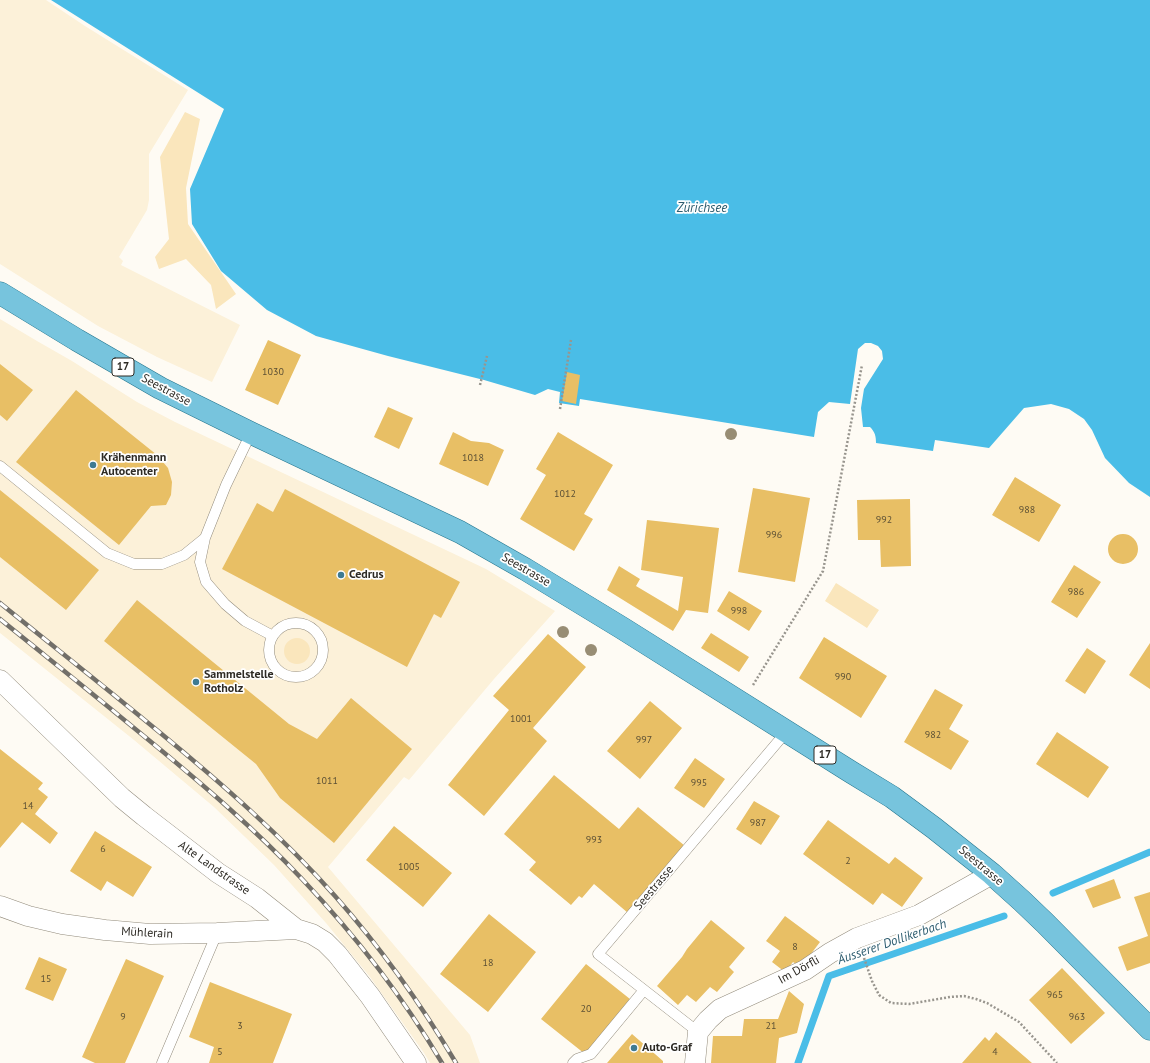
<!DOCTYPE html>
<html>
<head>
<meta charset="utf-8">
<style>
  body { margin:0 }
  canvas { display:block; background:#fefbf4 }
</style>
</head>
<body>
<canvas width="1150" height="1063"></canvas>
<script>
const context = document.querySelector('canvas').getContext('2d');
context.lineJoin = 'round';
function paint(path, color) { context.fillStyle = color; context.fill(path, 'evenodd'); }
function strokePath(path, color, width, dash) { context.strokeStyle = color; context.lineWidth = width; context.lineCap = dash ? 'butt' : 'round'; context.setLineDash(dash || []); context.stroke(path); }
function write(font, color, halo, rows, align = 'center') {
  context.font = font + ' "PT Sans",sans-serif'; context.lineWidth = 3.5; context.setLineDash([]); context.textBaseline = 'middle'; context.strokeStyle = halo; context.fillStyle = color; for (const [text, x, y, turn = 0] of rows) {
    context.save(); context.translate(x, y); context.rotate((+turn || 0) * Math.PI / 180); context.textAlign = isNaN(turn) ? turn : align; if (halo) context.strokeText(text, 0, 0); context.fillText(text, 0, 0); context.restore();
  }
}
const built = new Path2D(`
  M0,0H46L85,26L188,90L149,154V200L147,210L119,257L123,261L121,265L240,325L212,382L157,357L98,326L0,264Z
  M0,319L37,341L72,361L137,402L175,422L486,569L555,611L494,679L409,780L404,777L328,867L470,1035L480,1063H430L424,1053L370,977L326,923L274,865L214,807L134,740L0,633Z`);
const green = new Path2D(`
  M185,112L200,119L186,188L188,224L236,294L216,309L211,285L186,259L159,269L155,257L169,239L160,157Z
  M836,583L879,610L867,628L825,601Z
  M284 651a13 13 0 1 1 26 0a13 13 0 1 1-26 0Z`);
const water = new Path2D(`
  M51,0H1150V497L1129,483L1105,458L1092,430L1084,419L1069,409L1051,404L1024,408L989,448L935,440L933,451L876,443C876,436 875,432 870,427H863L861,408L864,389L883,359L882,351L878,346L871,343H865L858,349L850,404L829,402L818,412L814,437L580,399L579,406L559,403L560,392L548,389L535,395L484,380L388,356L316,336L267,310L221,271L192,224L190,189L224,109Z`);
const stream = new Path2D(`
  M1053,893L1150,852
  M798,1063L829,976L1004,916`);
const building = new Path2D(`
  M268,340L301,355L278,405L245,390Z
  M0,364L33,390L7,421L0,415Z
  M567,372L580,375L576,404L562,401Z
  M76,390L157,455L168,468L172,482L171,495L166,505L151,506L119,545L16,462Z
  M388,407L413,418L399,449L374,437Z
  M453,432L471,441L489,443L504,450L488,486L439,464Z
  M558,432L613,465L584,514L593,519L574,551L520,519L546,475L536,469Z
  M1015,477L1061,505L1039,542L992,515Z
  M753,488L810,498L795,582L738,572Z
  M285,489L460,582L441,618L434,614L407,667L222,569L257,503L273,512Z
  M0,490L99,570L66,610L0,557Z
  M910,499L911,566L881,567L880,540H858L857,500Z
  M647,520L719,528L708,613L686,610L673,631L607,590L619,566L640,579L636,586L678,611L683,577L641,570Z
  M1108 549a15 15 0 1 1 30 0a15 15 0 1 1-30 0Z
  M1074,565L1101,582L1077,618L1051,602Z
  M729,591L762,611L749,631L717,611Z
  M137,600L289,724L317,739L351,698L412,749L334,843L280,798L256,764L104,641Z
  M711,633L749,657L739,672L701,648Z
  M548,634L586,667L533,728L547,741L484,816L448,785L509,710L493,696Z
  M824,637L887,676L861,718L799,678Z
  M1150,643V689L1129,675Z
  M1087,648L1106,661L1085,694L1065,681Z
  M935,689L963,705L949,729L969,741L951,770L904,742Z
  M650,701L682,728L640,779L607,751Z
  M1057,732L1109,767L1088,798L1036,764Z
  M0,749L43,783L38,789L48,797L35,814L58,833L50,844L22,822L0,848Z
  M695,758L725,779L704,808L674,788Z
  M554,775L619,829L638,807L685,846L628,913L594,884L582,898L579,896L571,905L529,870L536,862L504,834Z
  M754,801L780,816L761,845L736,829Z
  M828,820L889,864L895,857L923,878L902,907L882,893L873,905L803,854Z
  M394,826L452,873L423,907L366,860Z
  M95,831L152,867L133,897L107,881L101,891L70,871Z
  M1114,879L1121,898L1093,908L1085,890Z
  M1150,892V963L1127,971L1118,947L1148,936L1134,897Z
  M489,914L536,952L488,1012L440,974Z
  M785,916L820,942L801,967L793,962L785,972L772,962L780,951L766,941Z
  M711,920L745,948L729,967L734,972L717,992L710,987L696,1002L687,995L678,1005L657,986L682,957L687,949Z
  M39,957L67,969L53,1001L25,989Z
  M126,959L164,976L125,1063H95L82,1057Z
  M586,964L630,999L585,1054L541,1019Z
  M1062,968L1105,1013L1071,1044L1029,1000Z
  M210,982L292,1014L273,1063H209L214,1047L189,1037Z
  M789,991L804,1004L797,1033L779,1038L776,1063H711L713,1036H742L744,1019H778Z
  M996,1032L1032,1063H962L985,1037L989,1041Z
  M632,1034L663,1061V1063H607Z`);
const path = new Path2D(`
  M480,385L487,356
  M560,409L571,340
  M753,685L823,571L862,365
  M864,958L872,981L879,995L891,1003L909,1004L950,997L964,996L976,999L987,1003L1019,1022L1057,1063`);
const service = new Path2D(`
  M0,466L107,553L134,564H162L184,555L205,538L226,485L251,433
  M205,538L200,562L206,582L225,604L245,621L273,636
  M269 650a27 27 0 1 1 54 0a27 27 0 1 1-54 0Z
  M698,1032L598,954L787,731
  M162,1063L217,933
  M573,1063L577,1059L591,1054L644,990`);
const minor = new Path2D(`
  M0,680L122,798L144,816L218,873L257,898L296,929L312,934L325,942L337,954L370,996L416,1063
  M0,906L28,916L62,924L105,930L150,934L217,933L296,929
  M695,1063L698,1032L708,1020L720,1009L805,970L830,953L857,938L919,915L992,874`);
const primary = new Path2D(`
  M0,293L77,340L160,388L251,433L460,532L525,569L622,628L851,772L892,797L934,828L992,874L1022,901L1045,923L1150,1029`);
const rail = new Path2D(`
  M0,603C53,646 106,688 158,731C220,782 282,836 335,896C381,948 421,1004 456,1063
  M0,619C48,658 97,697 145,737C200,782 254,828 302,879C355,935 403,997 442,1063`);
const trees = [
  [731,434],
  [563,632],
  [591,650]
];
const markers = [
  [93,465,4,"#3e7a92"],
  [341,575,4,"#3e7a92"],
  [196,682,4,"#3e7a92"],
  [634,1048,4,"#3e7a92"]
];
const numberNames = [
  ["1030",273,372],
  ["1018",473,458],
  ["1012",565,494],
  ["988",1027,510],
  ["992",884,520],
  ["996",774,535],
  ["986",1076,592],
  ["998",739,611],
  ["990",843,677],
  ["1001",521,719],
  ["982",933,735],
  ["997",644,740],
  ["1011",327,781],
  ["995",699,783],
  ["14",28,806],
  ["987",758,823],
  ["993",594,840],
  ["6",103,849],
  ["2",848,861],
  ["1005",409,867],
  ["8",795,947],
  ["18",488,963],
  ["15",46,979],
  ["965",1055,995],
  ["20",586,1009],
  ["9",123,1017],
  ["963",1077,1017],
  ["3",240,1026],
  ["21",771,1026],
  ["5",220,1052],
  ["4",995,1052]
];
const shields = [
  [123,367,22],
  [825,755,22]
];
const shieldNames = [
  ["17",123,367],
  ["17",825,755]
];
const streetNames = [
  ["Seestrasse",166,390,28],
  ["Seestrasse",526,570,30],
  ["Seestrasse",981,866,40],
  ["Alte Landstrasse",214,868,35],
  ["Seestrasse",654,888,-50],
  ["Mühlerain",147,933,3],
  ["Im Dörfli",799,970,-29]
];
const poiNames = [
  ["Krähenmann",101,458],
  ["Autocenter",101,472],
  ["Cedrus",349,575],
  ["Sammelstelle",204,675],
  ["Rotholz",204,689],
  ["Auto-Graf",642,1048]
];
const waterNames = [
  ["Zürichsee",702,208],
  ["Äusserer Dollikerbach",892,942,-19]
];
paint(built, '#fcf1d9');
paint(green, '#fae6bc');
paint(water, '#4abde7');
strokePath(stream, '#4abde7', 7);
paint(building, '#e8bf65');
strokePath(service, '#928b7c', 11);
strokePath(minor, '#928b7c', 21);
strokePath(primary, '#23758e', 23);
strokePath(path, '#98958e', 2.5, [2, 2]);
strokePath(service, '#fff', 10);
strokePath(minor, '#fff', 20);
strokePath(primary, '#77c4dd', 22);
strokePath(rail, '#726f69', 4.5);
strokePath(rail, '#fff', 3, [9]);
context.fillStyle = '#988d74';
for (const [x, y] of trees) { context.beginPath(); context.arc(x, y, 6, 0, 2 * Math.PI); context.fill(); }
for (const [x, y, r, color] of markers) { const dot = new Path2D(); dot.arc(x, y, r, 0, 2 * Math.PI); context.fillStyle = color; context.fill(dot); strokePath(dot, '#fff', 1.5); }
write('10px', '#5c5035', null, numberNames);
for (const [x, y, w] of shields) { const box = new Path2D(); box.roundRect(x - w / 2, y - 9, w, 18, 3); context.fillStyle = '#fff'; context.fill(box); strokePath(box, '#2e2b25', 1); }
write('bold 11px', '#2e2b25', null, shieldNames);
write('12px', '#2e2b25', '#fff', streetNames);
write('bold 12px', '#2e2b25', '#fff', poiNames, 'left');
write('italic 13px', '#2e5d6f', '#fff', waterNames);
</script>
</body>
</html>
